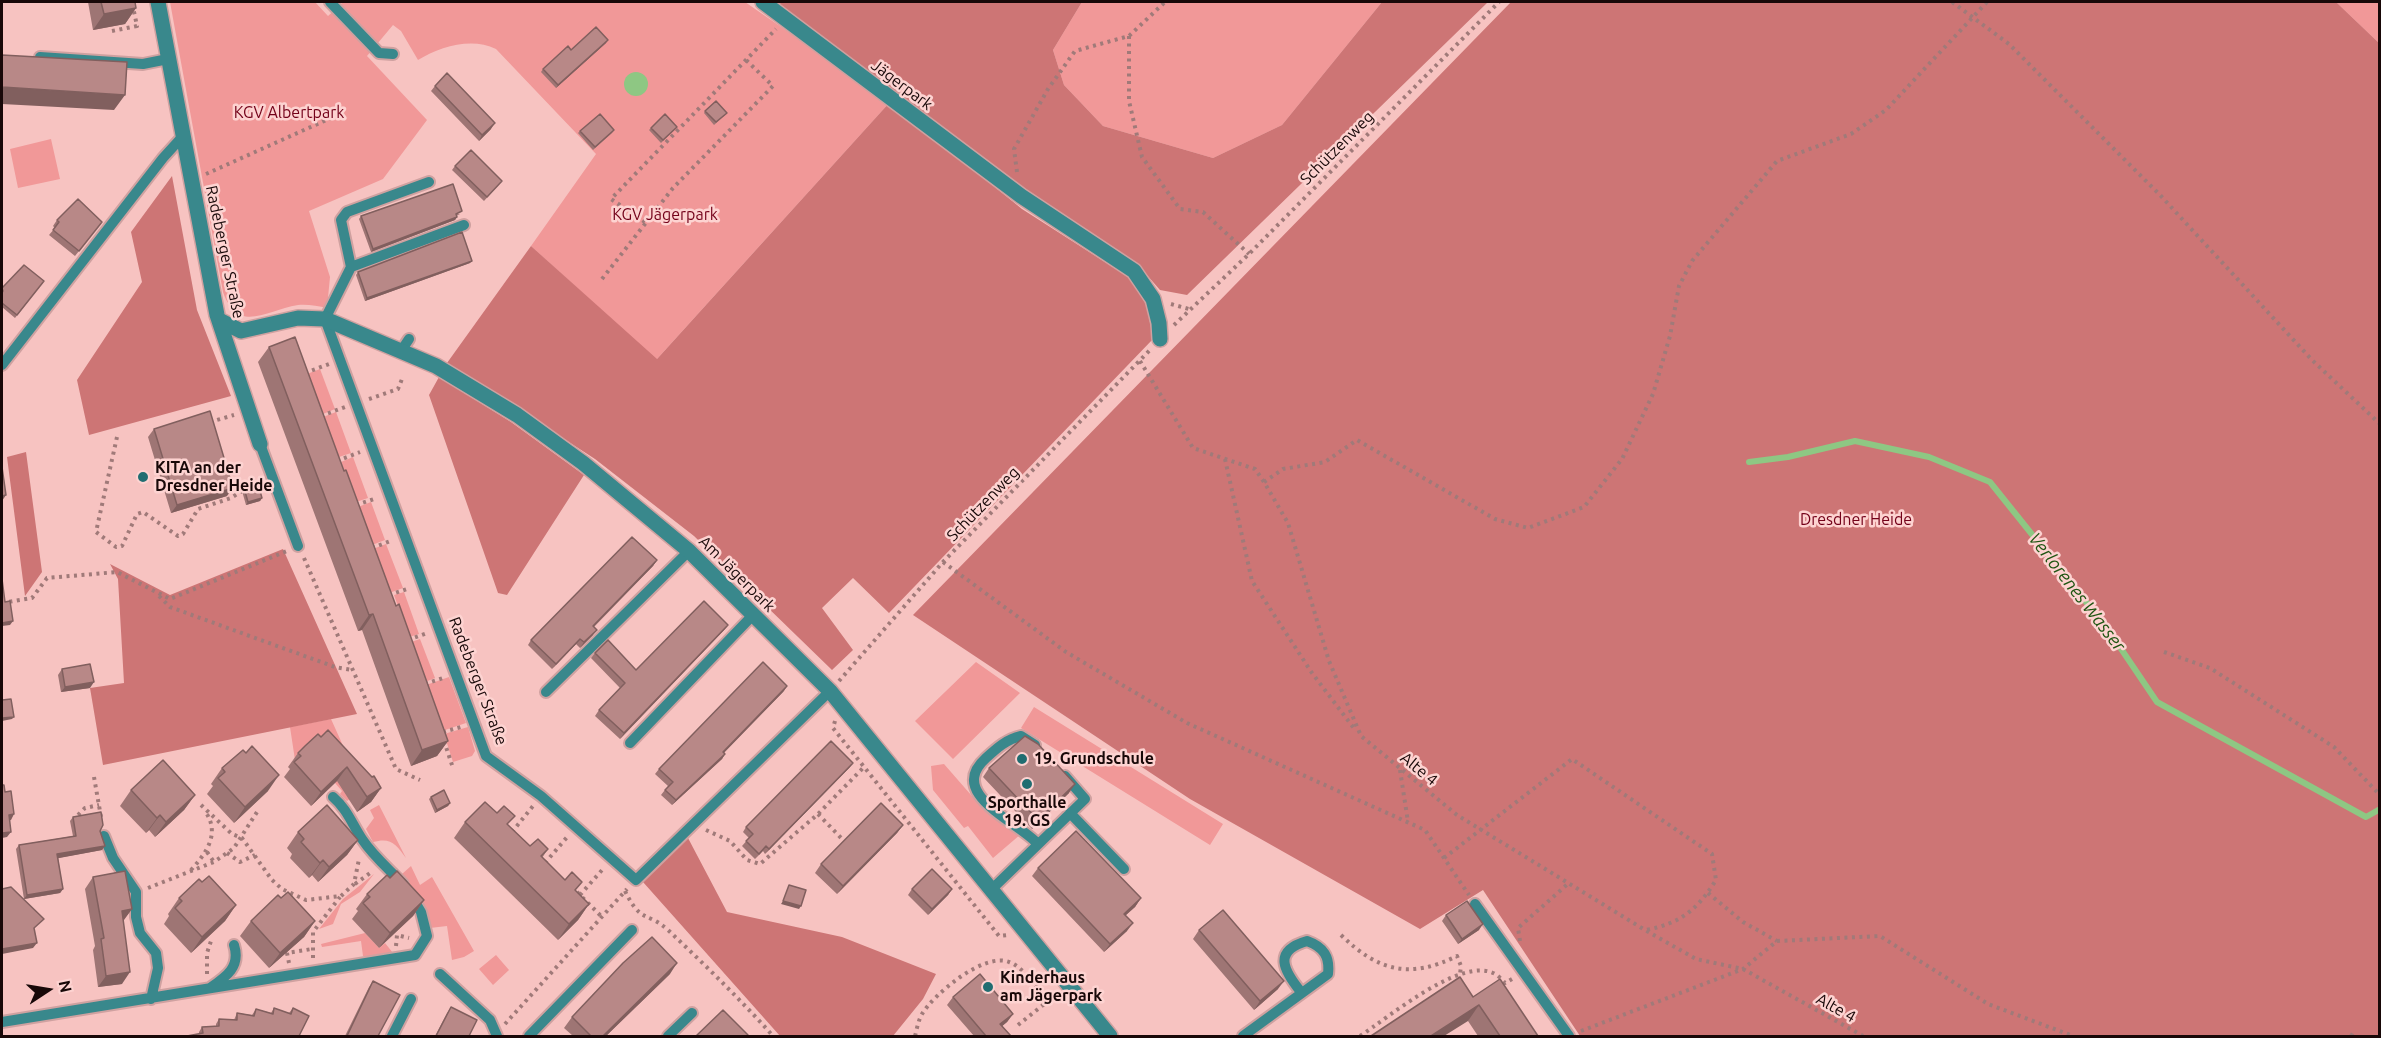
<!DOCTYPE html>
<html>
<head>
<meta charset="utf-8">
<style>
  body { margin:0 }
  #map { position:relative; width:2381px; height:1038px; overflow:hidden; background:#f7c3c1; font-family:Ubuntu,sans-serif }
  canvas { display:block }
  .frame { position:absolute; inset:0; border:3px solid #180808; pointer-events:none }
  .north { position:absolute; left:18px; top:960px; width:60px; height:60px; -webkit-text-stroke:4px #fdd3d1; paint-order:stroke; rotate:78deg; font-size:16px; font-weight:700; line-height:24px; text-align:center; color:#180808 }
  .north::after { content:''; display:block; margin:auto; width:21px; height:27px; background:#180808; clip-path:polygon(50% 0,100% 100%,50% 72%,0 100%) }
</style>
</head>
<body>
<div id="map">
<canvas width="2381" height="1038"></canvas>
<div class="frame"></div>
<div class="north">N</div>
</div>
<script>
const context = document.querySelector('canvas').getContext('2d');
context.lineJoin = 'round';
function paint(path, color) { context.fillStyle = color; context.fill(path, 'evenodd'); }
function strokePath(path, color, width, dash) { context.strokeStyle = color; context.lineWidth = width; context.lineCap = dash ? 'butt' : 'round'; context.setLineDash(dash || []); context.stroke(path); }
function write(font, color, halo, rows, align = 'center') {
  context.font = font + ' Ubuntu,sans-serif'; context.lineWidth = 5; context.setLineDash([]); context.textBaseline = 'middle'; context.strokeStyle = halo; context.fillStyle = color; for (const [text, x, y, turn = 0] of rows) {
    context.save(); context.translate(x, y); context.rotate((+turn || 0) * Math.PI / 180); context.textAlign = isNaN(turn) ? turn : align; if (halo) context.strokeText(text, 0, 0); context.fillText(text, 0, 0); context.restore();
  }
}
const green = new Path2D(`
  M170,2H315L328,16L343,2H745L890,102L656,360L531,246L596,154L496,49C471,37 440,47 418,60L401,31L393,25L367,56L427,120L383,179L309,211L330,277L327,308C318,306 307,304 298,305C266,310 238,335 223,292Z
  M1082,2H1382L1282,125L1213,158L1103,126L1064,85L1053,50Z
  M2336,2H2379V43Z
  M51,139L60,179L18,188L10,149Z
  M320,369L335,409L323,414L307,374Z
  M336,412L351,453L339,457L323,417Z
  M353,457L368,498L356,502L341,462Z
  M371,502L385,540L372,545L358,507Z
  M386,544L403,588L389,593L373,549Z
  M404,592L419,634L409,637L394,595Z
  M420,639L435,678L425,682L411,642Z
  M976,662L1020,693L953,759L915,721Z
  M449,677L466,723L442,731L426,685Z
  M1034,707L1223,824L1210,845L1021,728Z
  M331,719L363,790L347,801L340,794L342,791L335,783L313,739L301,749L295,760L290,727Z
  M468,727L475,751L472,756L453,762L444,734Z
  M944,764L985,811L1021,834L993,858L968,826L964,828L933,790L931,766Z
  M379,805L406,858C396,844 391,837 373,842L366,829L374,818L370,810Z
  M411,866L420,885L432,877L474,951L464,957L452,960L447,926L430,928L422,902L402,874Z
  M374,874L360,892L341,904L333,924L319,929L343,899Z
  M365,933L379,948L385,943L393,953L381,957L363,956L361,941L322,947L321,944Z
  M496,955L509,970L493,985L479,969Z`);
const forest = new Path2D(`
  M782,2H1082L1053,50L1064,85L1103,126L1213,158L1282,125L1382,2H1488L1187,295L1160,290L1139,266L1032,194L778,5Z
  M1511,2H2336L2379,43V1036H1580L1483,890L1420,929L1190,799L913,615Z
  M890,102L1022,209L1130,278L1147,306L1153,339L889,613L853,578L822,608L853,650L832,670L694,536L595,459L447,363L531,246L657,359Z
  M172,176L197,310L231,396L89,435L77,380L142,282L131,232Z
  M439,377L511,422L584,475L507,595L498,593L429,395Z
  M26,452L42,572L25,596L7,457Z
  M283,549L357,714L103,765L90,688L124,683L118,579L110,564L170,595Z
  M688,838L727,912L842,937L936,974L923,999L893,1036H780L643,882Z`);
const water = new Path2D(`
  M624 84a12 12 0 1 1 24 0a12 12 0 1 1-24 0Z`);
const stream = new Path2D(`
  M1749,462L1788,457L1855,441L1929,457L1990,482L2107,628L2157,702L2366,817L2380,809`);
const path = new Path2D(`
  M1952,2L2009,44L2160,195L2312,360L2380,424
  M112,31L137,26L132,2
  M1129,36V101L1142,157L1180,209L1203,212L1249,254
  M1017,172L1014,149L1048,89L1075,51L1129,36L1165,2
  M206,174L333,117
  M645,222L611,199L776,29
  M602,279L673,188L773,86L746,60
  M1171,304L1189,309
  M1174,325L1249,254L1499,2
  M1140,361L1193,448L1255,469L1264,482L1288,523L1329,661L1361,736L1457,815L1645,930L1696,959L1743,969L1863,1036
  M305,373L329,364
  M369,399L398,389L402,379
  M321,416L345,407
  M210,422L234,415
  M117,437L96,532L116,547L122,546L137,514L143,512L178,536L183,534L198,509L231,498L245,489
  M1225,459L1252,581L1312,673L1356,731
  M337,461L360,452
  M1264,482L1283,469L1325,462L1357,440L1495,519L1528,528L1584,507L1622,459L1653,394L1670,336L1679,286L1692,261L1777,161L1851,134L1886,110L1987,2
  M356,505L377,498
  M372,548L393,540
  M304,558L396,769L420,780
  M943,562L1066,652L1187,723L1425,830L1469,895
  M389,595L410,588
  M159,596L170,607L335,667L352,670
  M2,603L32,598L47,578L117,572L170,599L287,551
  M408,640L427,633
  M2164,652L2210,668L2334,747L2380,795
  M839,681L943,562L1150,350
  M425,684L443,678
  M835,721L833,728L999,936L1008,935
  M443,732L461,727
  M444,741L453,768
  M1400,770L1408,822
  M94,777L101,817
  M201,805L232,834L242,838L272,880L282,889L306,900L341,896L354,884L359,859
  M818,814L845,842
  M78,815L85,808L99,805
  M706,830L730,841L747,860L760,864L818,814L864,767
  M512,832L533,806
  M207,852L214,862
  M227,853L240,862L255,855
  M1444,858L1572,759L1712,854L1716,880C1697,910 1681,923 1646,930
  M545,863L568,836
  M191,870C206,853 221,834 205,811
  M355,884L373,871
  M148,888L214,862L234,848L257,812
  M625,891C641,924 647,911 668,930C704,964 740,999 773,1036
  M577,892L602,917
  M1708,893L1743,922L1777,941
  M580,895L603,869
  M1341,935C1379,972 1410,979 1457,956L1461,966L1460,974
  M1520,941L1518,928L1570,882
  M396,946L397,935L409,938
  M313,958V932L340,897
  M289,963L287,953L312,949
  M207,974V953L211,941
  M505,1024L627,889
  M1018,1025L1058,993
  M1581,1031L1743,969L1777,941L1880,936L1988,1004L2073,1036
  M915,1036C917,1029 918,1021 922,1014C934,994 984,952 1009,962C1024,967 1037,989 1048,1001
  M1360,1036C1388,1018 1462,955 1495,974C1499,976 1502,980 1505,983L1512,979
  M2351,1036L2355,1030`);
const lane = new Path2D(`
  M330,2L379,53L393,54
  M40,57L143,64L168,59
  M464,225L351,267L325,319L486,756L541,796L636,880L830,691
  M351,267L341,220L347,212L429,182
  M401,351L409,339
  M2,365L163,158L183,136
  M260,444L298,546
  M546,692L689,551
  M630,743L753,615
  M1035,745L1021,736C1007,739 997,748 986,758C946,794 1017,821 1038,844
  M333,797C347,809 352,824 362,839C374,857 389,869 403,884
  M1070,813L1124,869
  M104,836L113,858L136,892V917L140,933L156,953L158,968L151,999
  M991,890L1085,799L1065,776
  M1475,904L1569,1036
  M440,974L490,1020L497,1036
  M210,988C226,977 241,967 234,945
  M2,1022L415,955L427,936L421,912L412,897
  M392,1036L411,999
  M529,1036L632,930
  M668,1036L692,1013
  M1243,1036L1328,974C1330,957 1324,947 1307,941C1272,951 1284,971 1301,992`);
const street = new Path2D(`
  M158,2L217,315L260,444
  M763,2L1021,196L1134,271L1153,299L1159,323L1160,339
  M221,321L241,331L298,318L325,319L436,366L517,415L583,463L689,551L830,691L1110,1036`);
const wall = new Path2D(`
  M88,2H135L136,8L125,24L93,30Z
  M606,43L556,88L541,72L543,69L571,50Z
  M435,86L491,129L479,141L431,91Z
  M705,111L725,115L714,125L704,113Z
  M677,127L661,143L649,130L651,128Z
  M614,130L612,133L593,150L578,133L580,131Z
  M455,166L502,181L484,201L452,170Z
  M460,214L456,216L457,217L455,220L371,252L359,219L361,216Z
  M57,220L102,222L75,256L49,235L55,228L53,226Z
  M470,263L365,301L356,275L358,272Z
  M44,281L15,318L2,307V288Z
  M269,347L344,471L448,741L437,756L411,766L362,630L358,631L258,362Z
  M154,429L227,496L171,513L148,437Z
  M244,488L262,498L260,501L246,505L242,491Z
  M657,560L653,566L594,627L593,635L580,648L576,644L552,669L528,645L531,640Z
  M728,625L724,630L620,739L595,716L599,710L620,688L591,658L595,653L636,670Z
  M62,669L90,688L61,692L58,675Z
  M784,691L724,752L725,754L722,759L672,805L661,795L668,786L655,774L659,769Z
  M318,734L381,788L371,802L357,812L337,781L311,806L284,777L290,769L288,767L298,753Z
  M853,763L849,768L765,854L763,851L755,859L742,846L749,838L743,832L746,827Z
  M222,768L268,791L234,823L207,794L213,786L211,784Z
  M989,768L1069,793L1032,829L983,777Z
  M131,790L195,795L184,810L155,837L149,830L146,833L120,806Z
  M431,797L450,803L448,806L435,813L429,799Z
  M73,817L100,831L102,850L58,858L63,889L60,893L24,899L16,849L19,845L73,836L70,821Z
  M465,822L508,825L530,846L548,849L542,858L589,904L578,920L558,940L454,838Z
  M903,825L897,833L837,894L815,873L821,864Z
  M298,832L358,840L347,855L318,882L312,875L309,878L290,858L292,854L287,848Z
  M1038,868L1141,898L1135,907L1126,915L1127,931L1104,952L1032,876Z
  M93,877L132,909L123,920L122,984L98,987L93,950L95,946L85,889Z
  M390,878L424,900L413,916L379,948L352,919L358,911L356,909L367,894Z
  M202,882L236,905L225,921L191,953L164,924L169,916L168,914L179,898Z
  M912,889H952L948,895L928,915L908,895Z
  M281,898L315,921L304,937L269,968L240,936L251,921Z
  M1446,915L1479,930L1458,944L1442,921Z
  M1199,930L1278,989L1254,1010L1193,939Z
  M670,974L606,1036H573L564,1028L572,1017Z
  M373,981L378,1036H345L369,987Z
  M953,997L1013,1014L1007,1022L1002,1026L1011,1036H974L947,1005Z
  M1473,997L1538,1036H1478L1468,1021Z
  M451,1007L469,1036H435L447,1013Z
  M274,1008L289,1013L293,1008L309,1016L199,1034V1032L202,1027L216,1026V1024L219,1019L234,1020L237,1013L252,1015L256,1009L271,1013Z`);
const shadedWall = new Path2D(`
  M136,8L125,24L93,30L104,14Z
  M608,40L606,43L556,88L558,85Z
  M2,87L125,95L114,110L2,104Z
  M495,123L491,129L479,141L482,135Z
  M457,217L455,220L371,252L373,249Z
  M472,261L470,263L365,301L367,298Z
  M233,488L227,496L171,513L177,505Z
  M6,495L2,501V496Z
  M262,498L260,501L246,505L248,502Z
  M657,560L653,566L589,631L593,626Z
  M373,614L362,630L358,631L369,615Z
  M13,621L10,625L2,626V623Z
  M728,625L724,630L620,739L624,733Z
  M597,630L593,635L580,648L584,642Z
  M580,639L576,644L552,669L556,664Z
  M94,682L90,688L61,692L65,687Z
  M787,686L784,691L720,757L723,752Z
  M14,717L12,719L2,721V718Z
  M448,741L437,756L411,766L422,750Z
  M725,754L722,759L672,805L676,800Z
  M853,763L849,768L765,854L769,849Z
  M347,767L337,781L311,806L321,792Z
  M279,775L268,791L234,823L245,807Z
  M1075,784L1069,793L1032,829L1038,820Z
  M381,788L371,802L357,812L367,797Z
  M195,795L184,810L155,837L166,822Z
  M450,803L448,806L435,813L437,810Z
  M14,814L11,820L5,821L9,815Z
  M160,815L149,830L146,833L157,818Z
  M903,825L897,833L837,894L843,886Z
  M11,832L7,837L2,838V833Z
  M358,840L347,855L318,882L329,867Z
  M105,846L102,850L54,859L57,854Z
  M323,860L312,875L309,878L320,863Z
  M63,889L60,893L24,899L27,895Z
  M952,889L948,895L928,915L932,909Z
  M1141,898L1135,907L1118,922L1124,914Z
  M424,900L413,916L379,948L390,933Z
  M783,901L801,906L799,909L781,904Z
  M589,904L578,920L558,940L569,924Z
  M236,905L225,921L191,953L202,937Z
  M132,909L124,920L114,922L122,911Z
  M315,921L304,937L269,968L280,953Z
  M1133,923L1127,931L1104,952L1110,944Z
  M1483,924L1479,930L1458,944L1462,939Z
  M37,943L33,948L2,954V949Z
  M677,963L670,974L606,1036H603Z
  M130,972L122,984L98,987L106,976Z
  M1284,981L1278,989L1254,1010L1260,1001Z
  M1479,1005L1468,1021L1444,1036H1431Z
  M1013,1014L1007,1022L994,1033L1000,1024Z`);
const building = new Path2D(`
  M101,2H135L136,8L104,14Z
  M596,27L608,40L558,85L543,69L568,46L571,50Z
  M2,55L127,62L125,95L2,87Z
  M447,73L495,123L482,135L435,86Z
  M716,101L727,113L716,122L705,111Z
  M600,114L614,130L595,147L580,131Z
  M665,114L677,127L663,140L651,128Z
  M471,150L502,181L487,197L455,166Z
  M453,184L462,211L456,214L457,217L373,249L361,216Z
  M78,199L102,222L79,251L53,230L59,222L57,220Z
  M462,232L472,261L367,298L358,272Z
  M24,265L44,281L17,315L2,303V293L3,291L2,288Z
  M295,337L344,471L346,470L396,606L399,604L448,741L422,750L373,614L369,615L269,347Z
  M210,411L233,488L177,505L154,429Z
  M2,467L6,495L2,496Z
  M258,484L262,498L248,502L244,488Z
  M632,537L657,560L593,626L597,630L584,642L580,639L556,664L531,640Z
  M2,579L5,602L10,601L13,621L2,623Z
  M704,601L728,625L624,733L599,710L625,683L595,653L608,640L636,670Z
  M763,662L787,686L723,752L725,754L676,800L665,790L673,782L659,769Z
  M90,664L94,682L65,687L62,669Z
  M11,699L14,717L2,718V700Z
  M328,730L372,777L374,776L381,788L367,797L347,767L321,792L294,762L301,756L298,753L305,746L318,734L321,737Z
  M1025,736L1038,744L1075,784L1038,820L989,768Z
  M831,741L853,763L769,849L766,846L759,854L746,841L753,834L746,827Z
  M252,746L279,775L245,807L218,778L225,772L222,768L243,750L246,753Z
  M163,760L195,795L166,822L160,815L157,818L131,790Z
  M2,785H4L5,792L11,791L14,814L9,815L11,832L2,833Z
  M444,790L450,803L437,810L431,797Z
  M485,802L497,813L504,806L515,816L507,824L530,846L538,839L548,849L541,856L565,880L572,872L582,882L575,890L589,904L569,924L465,822Z
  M881,803L903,825L843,886L821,864Z
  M327,805L358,840L329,867L323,860L320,863L301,842L304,839L298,832Z
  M101,812L103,825L100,831L105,846L57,854L63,889L27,895L19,845L76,836L73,817Z
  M1076,831L1141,898L1124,914L1133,923L1110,944L1038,868Z
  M932,869L952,889L932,909L912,889Z
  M125,871L132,909L122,911L130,972L106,976L101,939L104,938L93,877Z
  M397,871L424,900L390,933L363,903L370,897L367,894L387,875L390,878Z
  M209,876L236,905L202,937L175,908L182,901L179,898L199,879L202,882Z
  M789,885L806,890L801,906L783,901Z
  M11,887L44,919L34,928L37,943L2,949V889Z
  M288,892L315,921L280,953L251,921L278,895L281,898Z
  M1467,901L1483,924L1462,939L1446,915Z
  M1223,910L1284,981L1260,1001L1199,930Z
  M652,937L677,963L603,1036H591L572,1017L623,963Z
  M980,974L1013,1014L1000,1024L1011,1036H986L953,997Z
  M1460,977L1473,997L1500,979L1538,1036H1500L1479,1005L1431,1036H1371Z
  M373,981L400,995L378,1036H347Z
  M451,1007L477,1020L469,1036H436Z
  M274,1008L291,1014L293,1008L309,1016L299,1036H187L203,1033L202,1027L219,1026V1019L237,1020V1013L254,1016L256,1009L273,1014Z
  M723,1010L748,1035L747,1036H696Z`);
const markers = [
  [143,477,6,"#216d71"],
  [1022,759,6,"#216d71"],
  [1027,784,6,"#216d71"],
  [988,987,6,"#216d71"]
];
const streetNames = [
  ["Jägerpark",902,85,37],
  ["Schützenweg",1337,148,-45],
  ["Radeberger Straße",225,252,78],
  ["Schützenweg",983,504,-46],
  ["Am Jägerpark",737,574,45],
  ["Radeberger Straße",478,681,69],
  ["Alte 4",1419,769,39],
  ["Alte 4",1836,1008,29]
];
const parkNames = [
  ["KGV Albertpark",289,113],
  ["KGV Jägerpark",665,215],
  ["Dresdner Heide",1856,520]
];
const poiNames = [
  ["KITA an der",155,468],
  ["Dresdner Heide",155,486],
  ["19. Grundschule",1034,759],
  ["Sporthalle",1027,803,"center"],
  ["19. GS",1027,821,"center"],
  ["Kinderhaus",1000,978],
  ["am Jägerpark",1000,996]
];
const waterNames = [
  ["Verlorenes Wasser",2077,592,52]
];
paint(green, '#f19898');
paint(forest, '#cd7575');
paint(water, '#8ec783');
strokePath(stream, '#8ec783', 6);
strokePath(lane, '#cfa1a0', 14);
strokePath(street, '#cfa1a0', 18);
strokePath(path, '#a07a79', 4, [3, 4.5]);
strokePath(lane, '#39888c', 10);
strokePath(street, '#39888c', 15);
paint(wall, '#9e7574');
paint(shadedWall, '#815f5e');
paint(building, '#b88887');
strokePath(building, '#815f5e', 1.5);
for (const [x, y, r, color] of markers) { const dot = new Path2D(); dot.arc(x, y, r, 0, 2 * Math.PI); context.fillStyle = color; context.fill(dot); strokePath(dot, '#fdd3d1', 2); }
write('16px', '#180808', '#fdd3d1', streetNames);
write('16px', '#730119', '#fdd3d1', parkNames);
write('bold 16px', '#180808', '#fdd3d1', poiNames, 'left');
write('italic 18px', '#1f5512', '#fdd3d1', waterNames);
</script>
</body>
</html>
